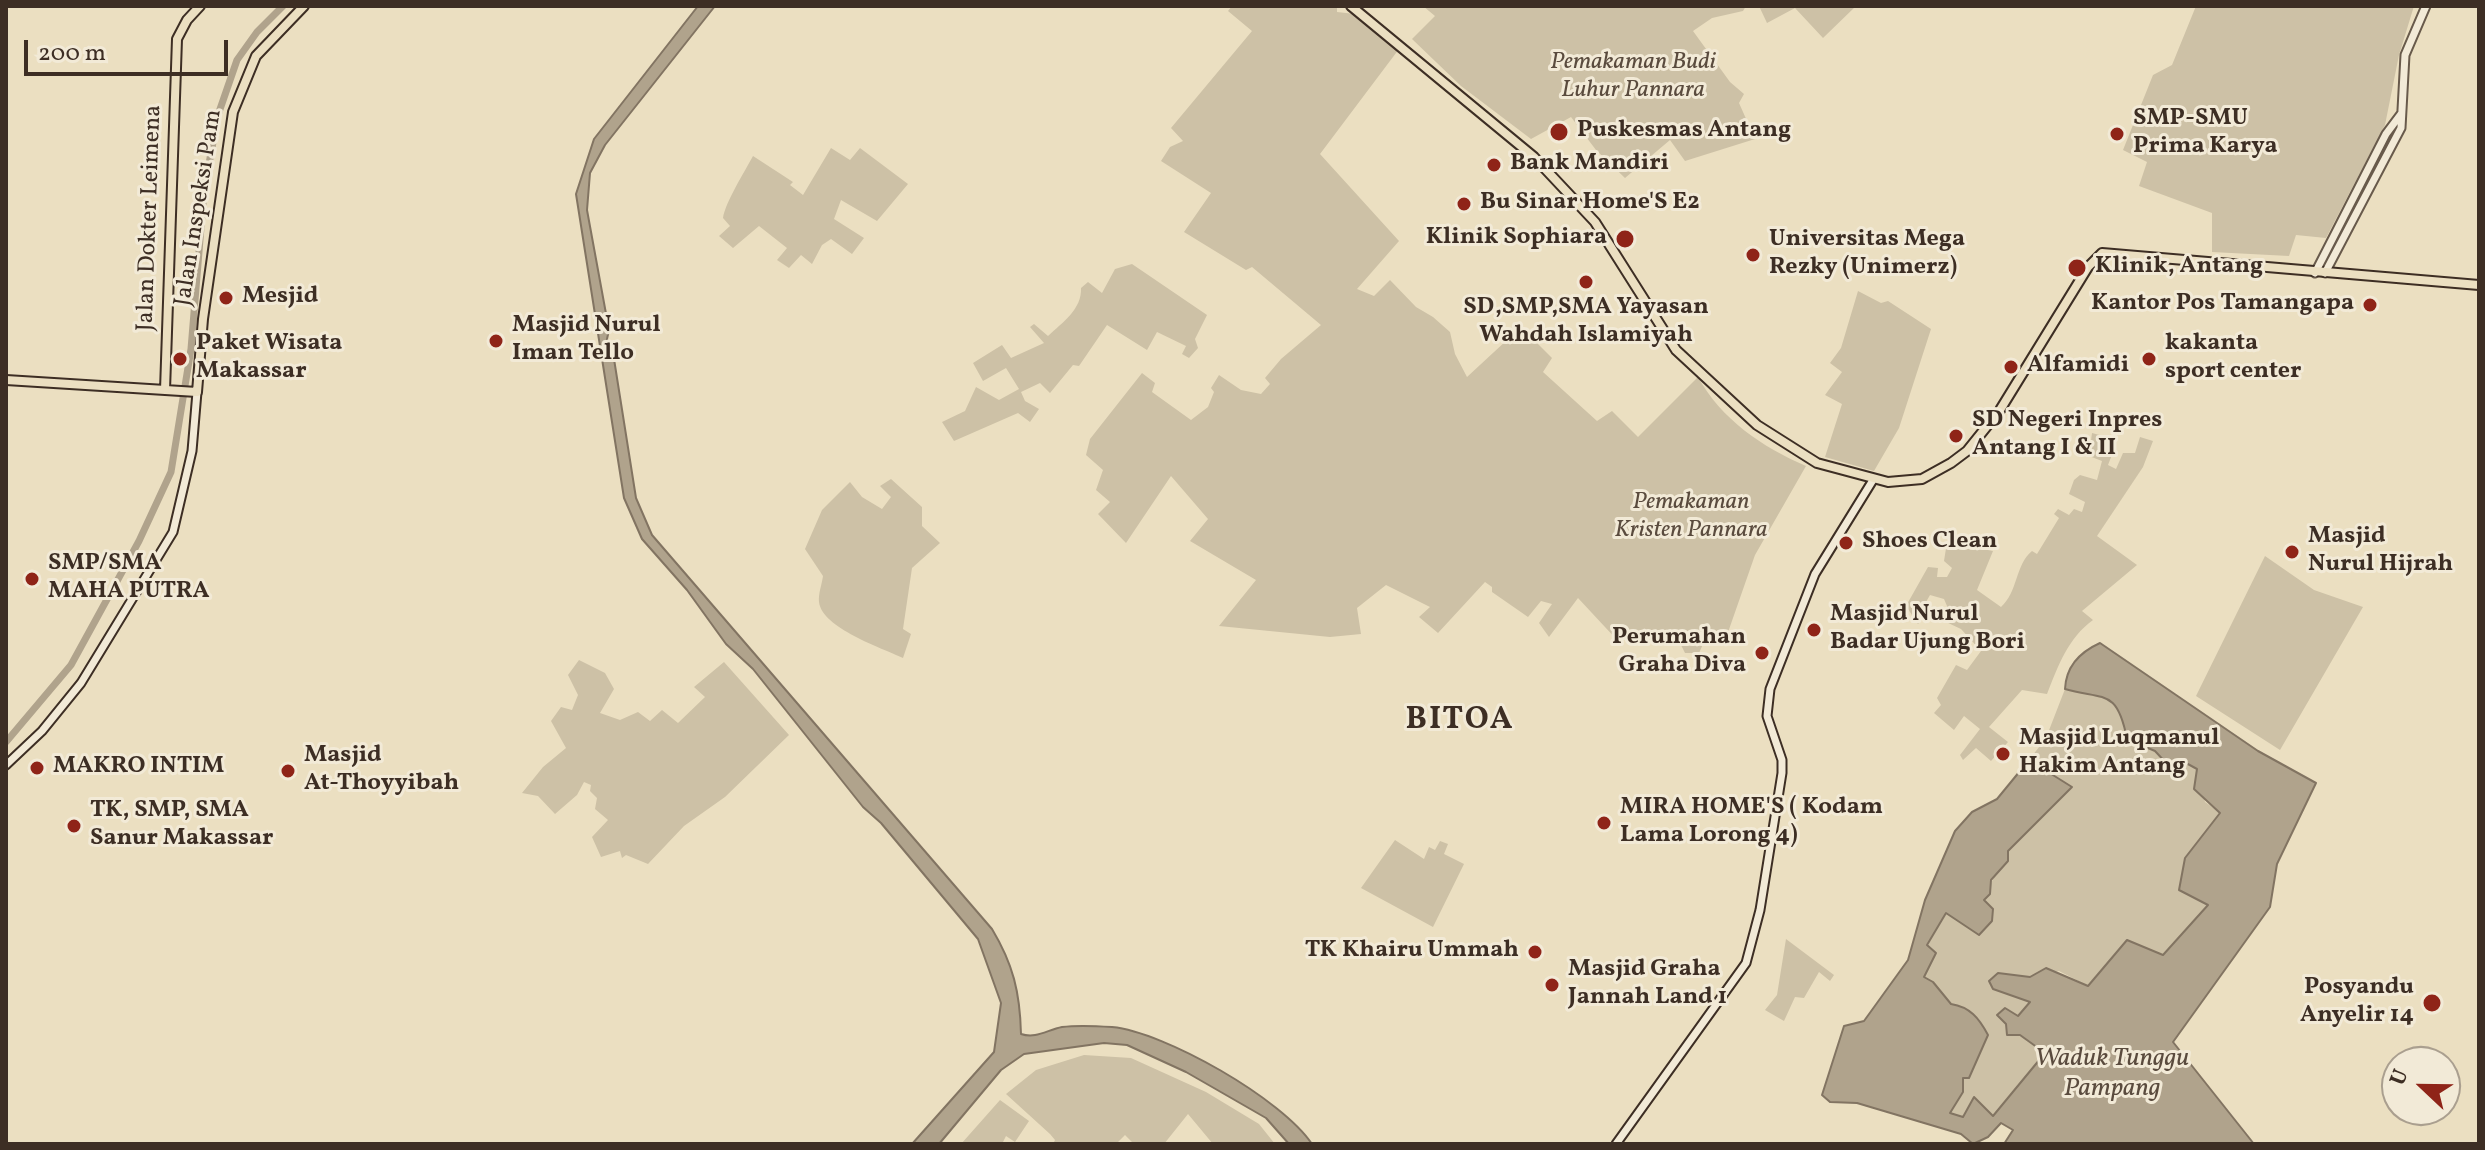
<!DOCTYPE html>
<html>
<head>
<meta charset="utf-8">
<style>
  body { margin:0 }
  #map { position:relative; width:2485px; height:1150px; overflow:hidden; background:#ebdfc1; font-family:Vollkorn,serif }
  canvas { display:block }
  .frame { position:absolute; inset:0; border:8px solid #3d2e24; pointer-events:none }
  .north { position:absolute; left:2381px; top:1046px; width:80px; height:80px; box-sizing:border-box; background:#f2ead7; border:2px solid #aa9f8f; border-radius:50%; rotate:292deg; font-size:22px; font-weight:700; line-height:32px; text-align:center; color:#3d2e24 }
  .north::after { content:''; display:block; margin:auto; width:28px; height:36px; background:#8f2418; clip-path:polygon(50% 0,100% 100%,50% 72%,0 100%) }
  .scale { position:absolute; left:24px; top:40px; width:204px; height:36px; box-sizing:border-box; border:4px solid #3d2e24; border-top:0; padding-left:10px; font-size:24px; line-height:28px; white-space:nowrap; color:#3d2e24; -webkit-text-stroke:6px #f2ead7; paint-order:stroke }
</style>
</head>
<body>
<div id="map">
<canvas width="2485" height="1150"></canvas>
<div class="frame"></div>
<div class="north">U</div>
<div class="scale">200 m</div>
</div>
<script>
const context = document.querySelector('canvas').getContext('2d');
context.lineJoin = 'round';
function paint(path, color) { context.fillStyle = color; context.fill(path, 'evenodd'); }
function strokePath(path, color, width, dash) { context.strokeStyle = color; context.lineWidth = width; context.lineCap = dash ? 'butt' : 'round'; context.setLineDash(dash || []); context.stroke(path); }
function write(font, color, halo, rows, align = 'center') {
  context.font = font + ' Vollkorn,serif'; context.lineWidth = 6; context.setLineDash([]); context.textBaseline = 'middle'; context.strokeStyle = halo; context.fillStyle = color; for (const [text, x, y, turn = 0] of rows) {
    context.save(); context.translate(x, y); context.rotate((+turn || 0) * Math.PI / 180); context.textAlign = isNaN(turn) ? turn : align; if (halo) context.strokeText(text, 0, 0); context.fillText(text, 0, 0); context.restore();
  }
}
const green = new Path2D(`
  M1232,6H1337V12L1355,14L1399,49L1320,154L1399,241L1357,289L1374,296L1390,280L1416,307L1433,317L1450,332L1455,354L1467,377L1521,327L1552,358L1543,372L1597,421L1612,411L1638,437L1698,377C1721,419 1762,447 1806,466L1755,555L1726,638L1708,633L1699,653H1685L1681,645L1663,638L1639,644L1630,638L1618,641L1578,598L1549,637L1539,623L1552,604L1541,601L1528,617L1492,592V587L1485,582L1438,633L1419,617L1430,607L1386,585L1357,608L1361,634L1330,637L1219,626L1256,580L1190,541L1208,519L1171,476L1126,543L1098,514L1110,502L1096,490L1103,470L1086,455L1090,439L1142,373L1155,383L1152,392L1191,420L1208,407L1214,392L1211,388L1219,375L1241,390L1261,394L1270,384L1265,378L1281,359L1321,325L1252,267L1246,270L1184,232L1211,193L1161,161L1170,147L1183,141L1171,128L1252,31L1228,11Z
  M1423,6H1746L1743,11L1712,18L1693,31L1730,82L1744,94L1739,103L1755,139L1685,161L1670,140L1625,178L1596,150L1571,117L1531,139L1461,86L1412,39L1435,16Z
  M1759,6H1856L1823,38L1795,8L1767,23Z
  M2196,6H2414L2399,55L2385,125L2326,238L2296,235L2289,256L2212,252V213L2139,186L2147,162L2123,150L2153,75L2172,65Z
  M831,148L850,160L860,148L908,184L877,221L841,200L834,219L864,238L852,254L831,239L822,245L812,264L801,255L789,268L777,260L787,248L759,226L733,248L719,236L730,226L723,218C725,203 745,171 753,156L793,182L790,185L803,195Z
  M1132,264L1207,315L1195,339L1198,348L1189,358L1182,354L1186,346L1157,332L1147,350L1107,325L1079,366L1073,365L1050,393L1040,383L1021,392L1025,401L1039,409L1030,422L1018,413L954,441L942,422L965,411L976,387L999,400L1019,389L1006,368L983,381L973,363L1002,345L1011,358L1044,343L1030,327L1034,324L1048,336C1063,322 1082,309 1081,288L1088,282L1102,293L1115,269Z
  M1858,291L1881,303L1888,301L1931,329L1899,428L1874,471L1825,457L1842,404L1825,395L1842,372L1830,363L1841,348Z
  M2092,433L2103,436V447L2113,452L2108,465L2116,469L2123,453H2135L2140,437L2153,441L2143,467L2097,536L2137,565L2082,611L2093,620C2068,638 2058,666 2047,694L2022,690L1989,727L2008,742L1991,761L1976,748L1963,760L1960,755L1980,729L1964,716L1954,730L1934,713L1941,705L1937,698L1956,665L1967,670L1981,651L1961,629L1946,622L1947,606L1944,599L1930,595L1926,602L1931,607L1918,624L1906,606L1928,567L1938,568L1937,577H1947L1952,568L1944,561L1947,542L1993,551L1977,590L2001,607C2018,592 2015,565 2032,551L2037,554L2059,518L2054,514L2058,509L2069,515L2074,509L2082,512L2085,502L2069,494L2074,480L2080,475L2097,480L2102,461L2089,456Z
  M891,479L922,507V526L940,543L912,568L903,629L911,634L903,658C882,648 822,628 819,602C818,594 822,584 823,576L805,549L822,510L850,482L862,497L882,509L891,497L880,486Z
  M2265,556L2314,590L2363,607L2280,750L2196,696Z
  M579,660L605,673L614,689L600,713L620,720L638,712L650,721L662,710L678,723L705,697L694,687L724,662L789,735L725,797L684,826L648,864L626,855L622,858L620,851L601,857L592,837L608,820L595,809L597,798L590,791L591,785L584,782L577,795L555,814L538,796L522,793L543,767L566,748L551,721L561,707L572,710L578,695L568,675Z
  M2065,689C2104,700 2117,688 2128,739L2155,751L2168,765L2186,763L2197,769L2205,802L2221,813L2185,858L2179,889L2209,905L2163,955L2127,940L2088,986L2059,971L2030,977L1999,973L1993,989L2030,1002L2018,1016L2020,1035L2045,1053L1993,1116L1974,1097L1963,1117L1949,1113L1963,1078H1970C1976,1051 1948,991 1924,977L1936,953L1927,946L1946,913L1979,935C1983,907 1986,881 2007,861L2008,851L2072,787L2029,760L2046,738Z
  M1395,840L1424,859L1429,847L1435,850L1440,841L1448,844L1444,854L1464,864L1433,927L1361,888Z
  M1786,939L1834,975L1830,981L1819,972L1804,998L1795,997L1784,1021L1765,1010L1777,995Z
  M1084,1055L1131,1058L1206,1092L1259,1124L1275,1144H1213L1188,1114L1164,1144H1134L1125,1135L1116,1144H1053L1055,1140L1050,1134L1006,1094L1036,1070Z
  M1000,1100L1029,1121L1015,1142L1006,1136L1002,1144H961Z`);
const water = new Path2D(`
  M698,6H715L605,145L590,173L587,210L609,330L607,339L614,359L636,498L652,535L992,929C1013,964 1020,992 1021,1034C1036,1039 1047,1030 1062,1027C1077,1025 1097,1026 1112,1027C1165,1032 1282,1099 1312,1144H1289L1266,1118L1186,1072L1127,1045L1104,1043L1024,1054L1001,1070L939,1144H912L994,1052L1001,1003L978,939L881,823L863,807L753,669L726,644L687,590L642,539L624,498L576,194L594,139Z
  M2100,643L2258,751L2316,783L2277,864L2270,907L2173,1042L2254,1144H2004L2013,1130L2001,1123L1988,1137L1973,1144L1961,1134L1857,1103L1830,1102L1822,1095L1844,1026L1864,1021L1908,960L1925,900L1955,831L1972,812L1997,799L2029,760L2072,787L2008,851V861L1991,880L1990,894L1984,900L1993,909L1992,921L1979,935L1946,913L1927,945L1936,953L1924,977L1933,982L1951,1004C1970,1007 1979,1018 1988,1035L1969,1078H1963V1092L1950,1113L1963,1117L1974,1097L1993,1116L2045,1053L2020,1035H2007L2006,1024L1997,1015L2005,1008L2018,1016L2030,1002L1993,989L1989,981L1998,973L2030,977L2046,968L2088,986L2127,940L2163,955L2208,905L2179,890L2185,858L2220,813L2194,789L2197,769L2186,763L2168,765L2155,751L2127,739C2117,688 2104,700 2065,689C2066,666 2080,652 2100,643Z`);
const canal = new Path2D(`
  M6,742L71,665L139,541L171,472L191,349L204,191L218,115L237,60L257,32L283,6`);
const tertiary = new Path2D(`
  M2315,273L2386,134L2401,114
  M2325,273L2401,128L2405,55L2426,6`);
const secondary = new Path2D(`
  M6,765L42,731L81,683L173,532L192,451L197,392
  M1616,1144L1746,963L1760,910L1782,773V760L1767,716L1770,689L1815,574L1873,480`);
const primary = new Path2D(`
  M1351,6L1534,157L1595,222L1676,350L1757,425L1817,463L1888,482L1922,479L1951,463L1967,451L2000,410L2088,267L2102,253L2479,285
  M6,380L197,392L203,319L233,112L256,56L304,6
  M165,390L177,39L187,20L200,6`);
const markers = [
  [1559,132,10,"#8f2418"],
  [2117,134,8,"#8f2418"],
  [1494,165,8,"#8f2418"],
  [1464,204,8,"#8f2418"],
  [1625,239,10,"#8f2418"],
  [1753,255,8,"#8f2418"],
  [2077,268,10,"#8f2418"],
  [1586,282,8,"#8f2418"],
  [226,298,8,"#8f2418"],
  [2370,305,8,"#8f2418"],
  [496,341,8,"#8f2418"],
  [180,359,8,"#8f2418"],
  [2149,359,8,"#8f2418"],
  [2011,367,8,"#8f2418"],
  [1956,436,8,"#8f2418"],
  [1846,543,8,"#8f2418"],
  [2292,552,8,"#8f2418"],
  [32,579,8,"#8f2418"],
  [1814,630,8,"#8f2418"],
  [1762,653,8,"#8f2418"],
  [2003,754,8,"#8f2418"],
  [37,768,8,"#8f2418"],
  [288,771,8,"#8f2418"],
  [1604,823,8,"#8f2418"],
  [74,826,8,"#8f2418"],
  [1535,952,8,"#8f2418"],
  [1552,985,8,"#8f2418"],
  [2432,1003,10,"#8f2418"]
];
const parkNames = [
  ["Pemakaman Budi",1633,64],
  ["Luhur Pannara",1633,92],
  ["Pemakaman",1691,504],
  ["Kristen Pannara",1691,532]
];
const poiNames = [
  ["SMP-SMU",2133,120],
  ["Prima Karya",2133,148],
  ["Puskesmas Antang",1577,132],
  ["Bank Mandiri",1510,165],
  ["Bu Sinar Home'S E2",1480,204],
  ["Klinik Sophiara",1607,239,"right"],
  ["Universitas Mega",1769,241],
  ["Rezky (Unimerz)",1769,269],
  ["Klinik, Antang",2095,268],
  ["Mesjid",242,298],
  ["Kantor Pos Tamangapa",2354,305,"right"],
  ["SD,SMP,SMA Yayasan",1586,309,"center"],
  ["Wahdah Islamiyah",1586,337,"center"],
  ["Masjid Nurul",512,327],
  ["Iman Tello",512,355],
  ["Paket Wisata",196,345],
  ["Makassar",196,373],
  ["kakanta",2165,345],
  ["sport center",2165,373],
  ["Alfamidi",2027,367],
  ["SD Negeri Inpres",1972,422],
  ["Antang I & II",1972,450],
  ["Masjid",2308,538],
  ["Nurul Hijrah",2308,566],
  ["Shoes Clean",1862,543],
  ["SMP/SMA",48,565],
  ["MAHA PUTRA",48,593],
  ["Masjid Nurul",1830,616],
  ["Badar Ujung Bori",1830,644],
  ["Perumahan",1746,639,"right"],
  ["Graha Diva",1746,667,"right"],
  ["Masjid Luqmanul",2019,740],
  ["Hakim Antang",2019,768],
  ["Masjid",304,757],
  ["At-Thoyyibah",304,785],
  ["MAKRO INTIM",53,768],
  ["MIRA HOME'S ( Kodam",1620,809],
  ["Lama Lorong 4)",1620,837],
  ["TK, SMP, SMA",90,812],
  ["Sanur Makassar",90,840],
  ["TK Khairu Ummah",1519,952,"right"],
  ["Masjid Graha",1568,971],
  ["Jannah Land 1",1568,999],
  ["Posyandu",2414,989,"right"],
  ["Anyelir 14",2414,1017,"right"]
];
const streetNames = [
  ["Jalan Inspeksi Pam",200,208,-81],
  ["Jalan Dokter Leimena",151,218,-88]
];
const waterNames = [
  ["Waduk Tunggu",2112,1060],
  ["Pampang",2112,1090]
];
const districtNames = [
  ["BITOA",1460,722]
];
paint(green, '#cdc1a6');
paint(water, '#b0a38c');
strokePath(water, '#827462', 2);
strokePath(canal, '#b0a38c', 7);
strokePath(tertiary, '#685a4b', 11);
strokePath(secondary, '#3d2e24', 11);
strokePath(primary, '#3d2e24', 12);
strokePath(tertiary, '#f2ead7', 7);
strokePath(secondary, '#f2ead7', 7);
strokePath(primary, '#ebdfc1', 8);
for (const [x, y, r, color] of markers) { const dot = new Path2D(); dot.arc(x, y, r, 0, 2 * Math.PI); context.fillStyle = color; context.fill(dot); strokePath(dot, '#f2ead7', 3); }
write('italic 24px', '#5a4b3e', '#f2ead7', parkNames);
write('bold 24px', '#3d2e24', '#f2ead7', poiNames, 'left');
write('24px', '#3d2e24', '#f2ead7', streetNames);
write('italic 26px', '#5a4b3e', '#f2ead7', waterNames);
context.letterSpacing = '2px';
write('bold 32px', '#3d2e24', '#f2ead7', districtNames);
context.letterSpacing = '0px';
</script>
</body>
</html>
